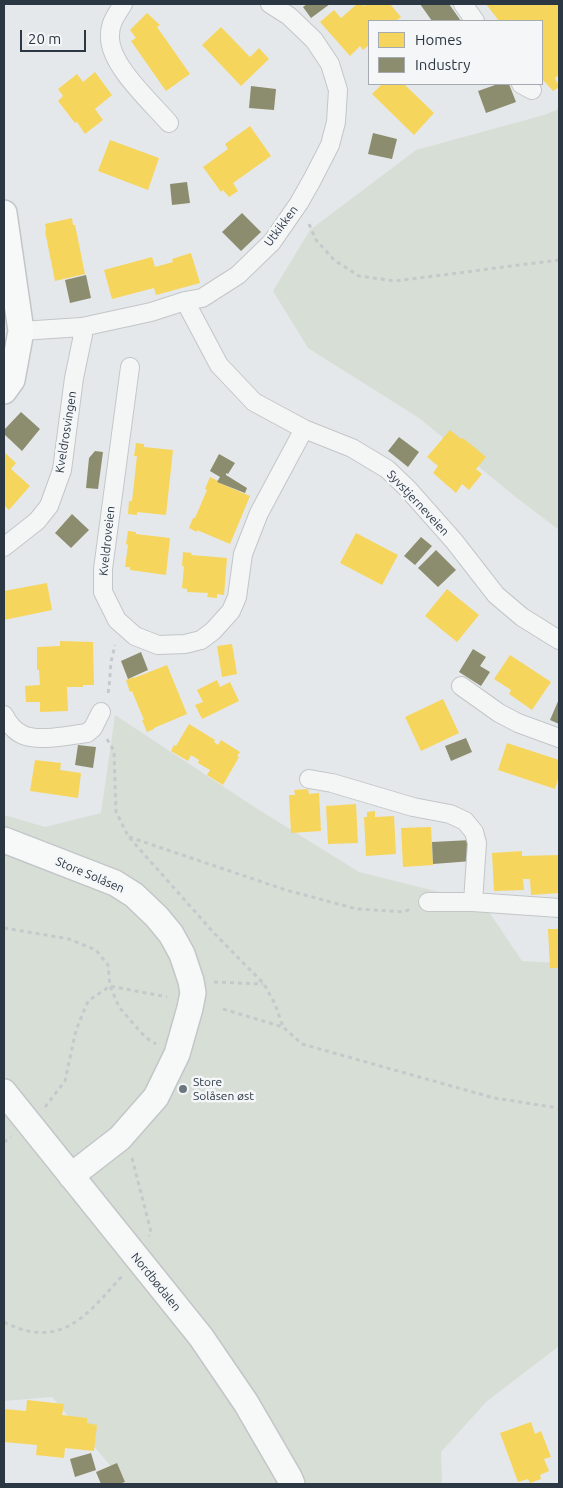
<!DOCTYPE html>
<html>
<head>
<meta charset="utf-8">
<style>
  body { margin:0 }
  #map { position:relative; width:563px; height:1488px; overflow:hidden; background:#e5e8ea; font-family:Ubuntu,sans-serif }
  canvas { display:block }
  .frame { position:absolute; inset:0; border:5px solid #2b3844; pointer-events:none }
  .legend { position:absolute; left:368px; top:20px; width:175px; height:65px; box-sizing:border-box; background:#f4f6f8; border:1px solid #a4aab0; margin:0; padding:6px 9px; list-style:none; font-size:15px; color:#2b3844 }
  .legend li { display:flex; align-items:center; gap:10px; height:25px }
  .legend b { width:25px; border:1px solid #a4aab0 }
  .scale { position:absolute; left:20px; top:30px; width:66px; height:22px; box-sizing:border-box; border:2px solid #2b3844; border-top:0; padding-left:6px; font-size:15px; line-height:18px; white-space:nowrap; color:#2b3844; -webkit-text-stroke:4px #f4f6f8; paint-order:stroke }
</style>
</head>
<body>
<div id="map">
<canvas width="563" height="1488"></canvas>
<div class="frame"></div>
<ul class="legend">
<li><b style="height:14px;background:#f6d55c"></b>Homes</li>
<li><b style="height:14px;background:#8c8c6e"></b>Industry</li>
</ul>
<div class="scale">20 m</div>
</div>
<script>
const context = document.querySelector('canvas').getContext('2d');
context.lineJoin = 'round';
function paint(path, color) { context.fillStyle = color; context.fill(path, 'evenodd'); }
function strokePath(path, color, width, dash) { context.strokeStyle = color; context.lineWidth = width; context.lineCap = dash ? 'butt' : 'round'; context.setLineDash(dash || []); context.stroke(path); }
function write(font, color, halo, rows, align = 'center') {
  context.font = font + ' Ubuntu,sans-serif'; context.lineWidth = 5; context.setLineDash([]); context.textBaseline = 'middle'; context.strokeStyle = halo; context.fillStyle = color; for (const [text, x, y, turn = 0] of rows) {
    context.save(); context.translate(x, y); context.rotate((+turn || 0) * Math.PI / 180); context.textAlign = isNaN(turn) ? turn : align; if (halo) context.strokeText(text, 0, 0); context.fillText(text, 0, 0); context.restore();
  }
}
const green = new Path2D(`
  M559,109V530L517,498L419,418L308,348L273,291L310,230L416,150L544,115Z
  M115,715L256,808L359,872L483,903L522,961L559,963V1346L486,1402L441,1452L442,1484H126L52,1397L4,1401V815L45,827L101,813Z`);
const homes = new Path2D(`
  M357,4H361L364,6L367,4H390L401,17L396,21H369V45L363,50L360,46L350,56L320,22L334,10L341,18Z
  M486,4H559V75L555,78L559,87L553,91L542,79V21H499Z
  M147,13L160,25L157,27L190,74L166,91L131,41L136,38L130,30Z
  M221,27L250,57L259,48L269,59L241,86L202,45Z
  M95,72L112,95L95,109L103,120L85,134L77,122L75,123L58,101L63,96L58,89L77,74L83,82Z
  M382,84H404L434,113L414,135L372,94Z
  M250,126L271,156L233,183L238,191L229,197L223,190L221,192L203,167L228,149L225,144Z
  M110,140L159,158L148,190L98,171Z
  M72,218L73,225H75L85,274L55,281L45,231H46L45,224Z
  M191,253L200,283L156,295L154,288L112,299L104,270L152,257L155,267L173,262L172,259Z
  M450,430L461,439L463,438L486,457L476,469L482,474L469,490L462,484L456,493L433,473L438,466L427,457Z
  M136,443L144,444V447L173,450L166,515L137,512V515L128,514L129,501H132L137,456H134Z
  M4,452L16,463L11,469L30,486L9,510L4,505Z
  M210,477L218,481L217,482L250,496L230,544L197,530V532L189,528L193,518H195L207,490L205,489Z
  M128,531L136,532V534L170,538L166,575L130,570V567H125L128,545L126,544Z
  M356,533L398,555L382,585L340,563Z
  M183,552L192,553L191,555L227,558L224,595L217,594V598L207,597L208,593L187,592V589L182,588L184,566H182Z
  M47,583L52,610L4,620V591Z
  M447,589L479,615L457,642L425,616Z
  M60,641L93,642L94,685H83V687H67L68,711L40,712V702H26L25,686L40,685L39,670H37V647L60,646Z
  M232,644L237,674L222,677L217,646Z
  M510,655L551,682L532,710L509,694L511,690L494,679Z
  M167,665L187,714L154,728V729L147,732L142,720H144L132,691L130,692L126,680L134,677V678Z
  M217,680L220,687L230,682L239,701L202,719L195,705L203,702L197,690Z
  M443,699L459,733L421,751L405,717Z
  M189,724L215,740L214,742L218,745L221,740L240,752L237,756L239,757L223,785L207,775L210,770L198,763L199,760L191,755L188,761L171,751L174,745L176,746Z
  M507,743L559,760V776L555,789L498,770Z
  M35,760L61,763L60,770L81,773L78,798L30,791Z
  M308,789L309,794L319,793L321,831L291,833L289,795H295L294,790Z
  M356,804L358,843L328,844L326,806Z
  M375,811V817L394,816L396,854L366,856L364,817H367V812Z
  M431,827L433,865L403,867L401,828Z
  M522,851V856L559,855V893L531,895L530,879H523L524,890L494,891L492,853Z
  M548,929H559V968H550Z
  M27,1400L64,1404L62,1415L87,1418V1423L97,1425L94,1451L65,1448L64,1458L36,1455L37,1445L4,1442V1409L26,1411Z
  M531,1422L535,1434L541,1431L551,1457L544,1459L549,1471L540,1475L541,1479L530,1483L528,1479L518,1482L500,1433Z`);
const industry = new Path2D(`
  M307,4H330L311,18L303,7Z
  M420,4H449L461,21H432Z
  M498,84H509L516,102L486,113L478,91Z
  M251,86L276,89L274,110L249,108Z
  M373,133L397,139L392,159L368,154Z
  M187,182L190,203L172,205L170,184Z
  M242,213L261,232L241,251L222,232Z
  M86,275L91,298L70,303L65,280Z
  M21,412L40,429L22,451L4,434V430Z
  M399,437L419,452L408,467L388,451Z
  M95,451L103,452L98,489L86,488L89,458Z
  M219,454L235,463L228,474L226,473V475L247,488L245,493L217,482L220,477L210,471Z
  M72,514L89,530L71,548L55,533Z
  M421,537L432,546L415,565L404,556Z
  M436,550L456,570L438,587L418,568Z
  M473,649L486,657L480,666L490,672L481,686L459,672Z
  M141,652L148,670L128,679L121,661Z
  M559,699V724L550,720Z
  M466,738L472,752L451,761L445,746Z
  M78,745L96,747L93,768L75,765Z
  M471,840L472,861L433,864L432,842Z
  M91,1453L96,1470L75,1477L70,1459Z
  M117,1463L125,1482L119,1484H101L96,1472Z`);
const path = new Path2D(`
  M309,224L316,240L334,260L359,276L395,281L559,260
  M108,693L109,688L111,662L115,645
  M107,739L114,751L116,812L128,836L213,932L264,984L275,1004L283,1027
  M129,837L286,890L357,909L404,912L410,909
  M4,928L69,939L96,950L108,965L110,986L119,1007L145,1037L156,1044
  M214,982L263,984
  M223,1009L283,1027L302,1044L494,1098L559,1108
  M45,1107L65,1081L76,1030L88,1001L110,986L167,997
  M4,1142L11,1137
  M132,1158L151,1232L149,1236
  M4,1322C61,1351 87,1315 122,1276`);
const street = new Path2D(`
  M123,4C117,14 110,22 110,35C108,64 151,102 169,123
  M463,4L475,21
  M521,84L532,90
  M185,301L219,365L254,402L304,429L352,448L387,469L407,488L454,541L496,595L522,617L559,640
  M21,331L82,327L151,312L185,301L202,298L238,275L272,242L299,203L312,180L330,145L336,122L338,90L330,64L314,40L289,16L270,4
  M130,367L103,569V592L117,620L135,636L158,645L185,644L201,640L213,631L231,611L237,597L243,554L259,513L304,429
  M4,547L37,521L49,506L62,470L74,378L83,335L82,327
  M461,686L499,713L518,723L559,738
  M4,715C8,723 14,731 23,735C40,742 69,735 87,733L93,728L101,712
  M309,779L332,783L413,807L450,814L465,821L474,832L477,843L473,902
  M428,902H473L559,908`);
const secondary = new Path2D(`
  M4,213L21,331L12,380L4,391
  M4,840L115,883L134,895L157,917L171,934L182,954L191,981L193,993L190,1008L177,1054L156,1097L120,1138L71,1176
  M4,1092L201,1337L246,1403L289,1477L292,1484`);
const markers = [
  [183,1089,5,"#6c767e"]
];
const streetNames = [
  ["Utkikken",281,226,-53],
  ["Kveldrosvingen",66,432,-81],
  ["Syvstjerneveien",418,503,47],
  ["Kveldroveien",107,541,-84],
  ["Store Solåsen",90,875,23],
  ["Nordbødalen",156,1282,51]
];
const poiNames = [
  ["Store",193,1082],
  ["Solåsen øst",193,1096]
];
paint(green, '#d7ded6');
paint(homes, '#f6d55c');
paint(industry, '#8c8c6e');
strokePath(street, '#c3c6c8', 20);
strokePath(secondary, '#c3c6c8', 28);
strokePath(path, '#c6c9cb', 3, [4, 4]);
strokePath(street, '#f4f6f6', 18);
strokePath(secondary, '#f7f8f8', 25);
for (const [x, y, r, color] of markers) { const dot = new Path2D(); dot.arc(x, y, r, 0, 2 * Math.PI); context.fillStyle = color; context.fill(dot); strokePath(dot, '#f4f6f8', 2); }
write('12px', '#2b3844', '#f4f6f8', streetNames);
write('12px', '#2b3844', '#f4f6f8', poiNames, 'left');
</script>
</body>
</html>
